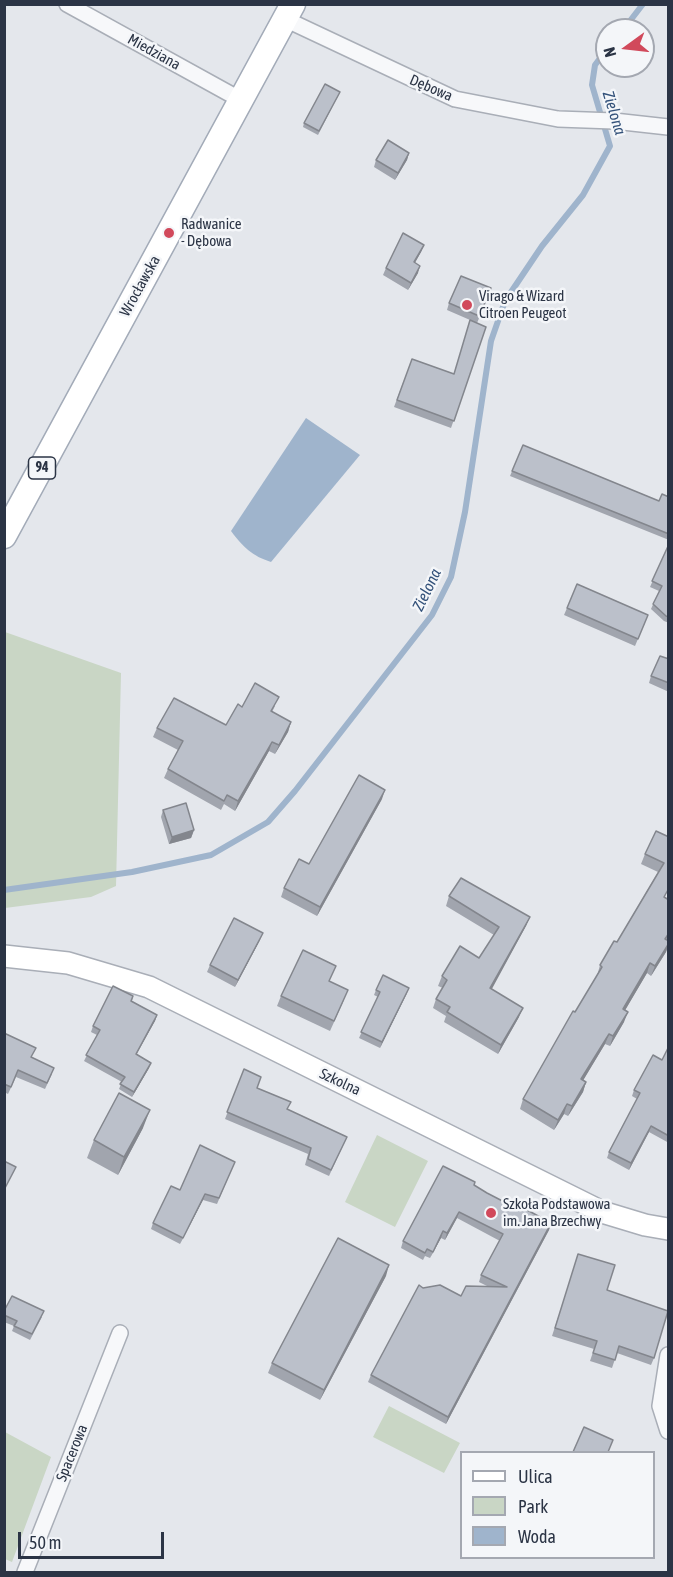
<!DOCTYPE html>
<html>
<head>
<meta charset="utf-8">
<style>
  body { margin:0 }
  #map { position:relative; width:673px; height:1577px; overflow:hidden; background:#e4e7ec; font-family:"Asap Condensed",sans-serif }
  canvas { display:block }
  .frame { position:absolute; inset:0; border:6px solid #2b3445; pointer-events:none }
  .legend { position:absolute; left:460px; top:1451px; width:195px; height:108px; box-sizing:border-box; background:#f4f6f9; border:2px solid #a4a8b1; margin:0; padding:8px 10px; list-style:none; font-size:18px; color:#2b3445 }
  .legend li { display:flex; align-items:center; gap:12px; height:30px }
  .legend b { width:30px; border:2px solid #a4a8b1 }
  .north { position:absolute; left:595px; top:18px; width:60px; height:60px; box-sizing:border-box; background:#f4f6f9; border:2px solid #a4a8b1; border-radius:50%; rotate:255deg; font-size:16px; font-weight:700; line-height:24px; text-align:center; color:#2b3445 }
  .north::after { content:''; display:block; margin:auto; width:21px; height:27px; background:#d1495b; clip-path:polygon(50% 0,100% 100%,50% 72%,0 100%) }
  .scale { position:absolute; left:18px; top:1532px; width:146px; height:27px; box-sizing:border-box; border:3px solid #2b3445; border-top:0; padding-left:8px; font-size:18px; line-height:21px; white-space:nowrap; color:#2b3445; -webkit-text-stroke:4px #f4f6f9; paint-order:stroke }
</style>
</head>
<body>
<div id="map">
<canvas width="673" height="1577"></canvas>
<div class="frame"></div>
<ul class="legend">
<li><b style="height:8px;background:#fff"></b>Ulica</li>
<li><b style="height:16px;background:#c9d6c5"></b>Park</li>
<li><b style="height:16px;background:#9fb4cc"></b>Woda</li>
</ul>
<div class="north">N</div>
<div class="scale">50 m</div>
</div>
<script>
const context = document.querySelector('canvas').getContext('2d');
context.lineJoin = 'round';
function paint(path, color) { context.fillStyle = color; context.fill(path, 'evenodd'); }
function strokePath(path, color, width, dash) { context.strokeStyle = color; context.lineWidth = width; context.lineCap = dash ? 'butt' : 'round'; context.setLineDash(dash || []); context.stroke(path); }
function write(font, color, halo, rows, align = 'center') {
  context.font = font + ' "Asap Condensed",sans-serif'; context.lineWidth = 5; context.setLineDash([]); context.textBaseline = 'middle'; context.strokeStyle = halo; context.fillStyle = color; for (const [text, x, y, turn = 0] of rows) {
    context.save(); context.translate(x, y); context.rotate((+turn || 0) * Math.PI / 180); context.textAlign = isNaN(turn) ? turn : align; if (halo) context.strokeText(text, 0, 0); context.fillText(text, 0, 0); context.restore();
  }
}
const green = new Path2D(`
  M5,632L121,673L116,886L91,897L5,908Z
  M377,1135L428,1161L395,1227L345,1202Z
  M389,1406L460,1443L444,1473L373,1437Z
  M5,1432L51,1457L12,1562L5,1559Z`);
const water = new Path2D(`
  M306,418L360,455L271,562C252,556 243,547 231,531Z`);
const stream = new Path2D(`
  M623,30L643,4
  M4,890L132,872L211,855L268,822L295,791L432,615L451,577L465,512L491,341L505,301L542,246L583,195L610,146L592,85L595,65L607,49`);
const street = new Path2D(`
  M67,4L241,100
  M285,19L455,99L558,119L614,121L668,127
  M668,1355L660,1406L668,1431
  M25,1572L120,1333`);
const secondary = new Path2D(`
  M4,956L68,963L149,987L602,1212L645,1225L668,1229`);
const primary = new Path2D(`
  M4,536L293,4`);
const wall = new Path2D(`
  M340,92L318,135L303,127L304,123Z
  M409,153L407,160L395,180L374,167L376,160Z
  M424,245L421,252L415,263L418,273L408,290L383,275L386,268Z
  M489,295L477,323L447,310L449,303Z
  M470,320L486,327L451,428L394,407L412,359L454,374Z
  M523,445L659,501L669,497V540L510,476Z
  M669,544V623L664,621L651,609L659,591L650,587Z
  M567,608L648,615L635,646L564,615Z
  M669,659V692L649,683L651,676Z
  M275,706L272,712L291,722L288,732L275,754L269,751L235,811L224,804L221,810L164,778L168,769L178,750L153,737L157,728L226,725L242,707Z
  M382,799L317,916L281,897L284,888L309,864Z
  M163,810L194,830L191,838L169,844L161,817Z
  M669,837L665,898L669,900V937L667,940L669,941V944L666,952L651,976L647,973L625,1010L624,1022L610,1046L605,1044L583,1080L586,1082L583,1092L568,1116L564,1114L554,1130L520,1109L523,1099L597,976L600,965L617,942L658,872L641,864L645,854Z
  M449,896L530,917L526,926L491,989L519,1017L498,1054L444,1022L446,1016L433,1008L436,999L443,988L438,986L442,976L479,958L494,935L446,906Z
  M260,940L235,987L207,972L210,965Z
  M330,982L344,1000L330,1031L277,1006L281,996Z
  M376,990L407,993L380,1048L359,1038L378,997L374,995Z
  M133,996L132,1001L157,1015L155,1021L136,1054L149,1068L132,1097L119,1089L122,1082L84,1061L97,1035L91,1032L93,1026Z
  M4,1033L52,1074L45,1089L16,1077L8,1094L4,1092Z
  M669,1046V1143L649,1132L629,1170L607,1158L609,1152L637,1099L632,1096L634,1090L662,1060Z
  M244,1069L257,1088L288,1110L347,1137L329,1176L305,1165L308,1154L225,1119Z
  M143,1128L118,1175L87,1158L94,1140Z
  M235,1162L217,1204L203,1200L180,1244L151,1229L153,1223L180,1190Z
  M474,1186L516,1208L551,1223L549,1230L446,1424L368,1382L371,1375L423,1288L461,1296L489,1287L479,1282L481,1275L500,1241L457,1218L445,1240L441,1238L430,1258L425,1256L423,1260L401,1248L403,1241Z
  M576,1262L607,1290L654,1358L651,1365L617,1353L612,1368L590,1361L594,1349L552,1336Z
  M386,1276L320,1400L268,1373L272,1363Z
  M4,1311L42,1317L30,1340L12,1331L14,1326L4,1322Z`);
const shadedWall = new Path2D(`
  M409,153L407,160L395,180L398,173Z
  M424,245L421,252L411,269L414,262Z
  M420,266L418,273L408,290L411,283Z
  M291,722L288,732L275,754L279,745Z
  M272,742L269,751L235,811L238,801Z
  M385,790L382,799L317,916L320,907Z
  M194,830L191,838L169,844L172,837Z
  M530,917L526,926L487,998L490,988Z
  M263,933L260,940L235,987L238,980Z
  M669,943L666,952L651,976L655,966Z
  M650,963L647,973L620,1019L623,1009Z
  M409,988L407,993L380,1048L382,1042Z
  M523,1008L519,1017L498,1054L501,1045Z
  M628,1012L624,1022L610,1046L613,1036Z
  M157,1015L155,1021L134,1059L136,1054Z
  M609,1034L605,1044L578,1089L581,1079Z
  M151,1063L149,1068L132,1097L134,1092Z
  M586,1082L583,1092L568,1116L572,1106Z
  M567,1104L564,1114L554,1130L558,1120Z
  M150,1110L143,1128L118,1175L124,1157Z
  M651,1126L649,1132L629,1170L631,1163Z
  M205,1194L203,1200L180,1244Z
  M459,1212L457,1218L445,1240L447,1233Z
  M551,1223L549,1230L446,1424L448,1417Z
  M443,1231L441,1238L430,1258L433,1252Z
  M389,1265L386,1276L320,1400L324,1390Z`);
const building = new Path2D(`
  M325,84L340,92L319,131L304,123Z
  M388,140L409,153L398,173L376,160Z
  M403,233L424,245L414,262L420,266L411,283L386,268Z
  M461,276L491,288L479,316L449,303Z
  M470,320L486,327L454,421L397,400L412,359L454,374Z
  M523,445L659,501L662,494L669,497V534L512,471Z
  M669,544V617L666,616L653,604L662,586L652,581Z
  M577,584L648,615L638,639L567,608Z
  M660,656L669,659V683L651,676Z
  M255,683L279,697L271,711L291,722L279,745L272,742L238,801L227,795L224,801L168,769L183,741L157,728L174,698L226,725L238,704L242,707Z
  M359,775L385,790L320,907L284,888L299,859L309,864Z
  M186,803L194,830L172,837L163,810Z
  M656,831L669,837V888L664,897L669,900V933L665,939L669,941V943L655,966L650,963L623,1009L628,1012L613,1036L609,1034L581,1079L586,1082L572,1106L567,1104L558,1120L523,1099L573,1011L575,1012L602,967L600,965L614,941L617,942L664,863L645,854Z
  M461,878L530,917L490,988L523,1008L501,1045L447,1012L450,1007L436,999L447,980L442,976L460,946L479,958L499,927L449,896Z
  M234,918L263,933L238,980L210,965Z
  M303,950L336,966L329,981L348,990L334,1021L281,996Z
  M383,975L409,988L382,1042L361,1032L380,992L376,990Z
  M113,986L133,996L131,1001L157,1015L136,1054L151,1063L134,1092L120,1084L125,1077L86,1055L100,1030L93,1026Z
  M4,1033L36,1048L31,1057L54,1068L47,1083L18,1070L11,1087L4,1084Z
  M669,1046V1136L651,1126L631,1163L609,1152L640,1093L634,1090L653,1055L662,1060Z
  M244,1069L261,1077L257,1088L291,1102L287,1109L347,1137L331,1170L308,1159L311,1148L227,1112Z
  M119,1093L150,1110L124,1157L94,1140Z
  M200,1145L235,1162L219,1198L205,1194L183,1238L153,1223L171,1186L180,1190Z
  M4,1161L16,1167L4,1190Z
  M443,1166L475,1182L474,1185L487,1193L516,1208L518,1205L551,1223L448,1417L371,1375L419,1285L423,1288L440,1285L461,1296L466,1286L507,1287L481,1275L503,1234L459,1212L447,1233L443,1231L433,1252L427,1249L425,1253L403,1241Z
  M338,1238L389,1265L324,1390L272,1363Z
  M578,1254L615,1265L607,1290L668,1311L654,1358L619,1346L615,1360L593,1353L597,1341L555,1328Z
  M12,1296L44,1311L32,1334L14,1326L17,1321L4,1315V1311Z
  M584,1427L613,1440L608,1452H573Z`);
const markers = [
  [169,233,6,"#d1495b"],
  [467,305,6,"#d1495b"],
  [491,1213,6,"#d1495b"]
];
const shields = [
  [42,468,27]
];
const shieldNames = [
  ["94",42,468]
];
const streetNames = [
  ["Miedziana",154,52,29],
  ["Dębowa",431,88,23],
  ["Wrocławska",140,286,-61],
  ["Szkolna",340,1082,25],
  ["Spacerowa",72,1453,-68]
];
const poiNames = [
  ["Radwanice",181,224],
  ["- Dębowa",181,241],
  ["Virago & Wizard",479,296],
  ["Citroen Peugeot",479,313],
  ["Szkoła Podstawowa",503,1204],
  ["im. Jana Brzechwy",503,1221]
];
const waterNames = [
  ["Zielona",614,113,73],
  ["Zielona",427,590,-64]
];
paint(green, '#c9d6c5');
paint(water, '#9fb4cc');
strokePath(stream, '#9fb4cc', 6);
strokePath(street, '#a9aeb7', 18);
strokePath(secondary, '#a9aeb7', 24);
strokePath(primary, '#a3abb8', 27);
strokePath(street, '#f7f8fa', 15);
strokePath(secondary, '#fff', 21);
strokePath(primary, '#fff', 24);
paint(wall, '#a1a5ae');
paint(shadedWall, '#83868d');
paint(building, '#bbc0ca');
strokePath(building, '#83868d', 1.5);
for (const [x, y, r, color] of markers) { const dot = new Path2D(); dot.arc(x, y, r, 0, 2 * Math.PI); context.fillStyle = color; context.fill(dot); strokePath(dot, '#f4f6f9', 2); }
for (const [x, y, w] of shields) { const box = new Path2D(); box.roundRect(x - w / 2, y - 11, w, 22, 4.5); context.fillStyle = '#f4f6f9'; context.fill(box); strokePath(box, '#2b3445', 1.5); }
write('bold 14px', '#2b3445', null, shieldNames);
write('15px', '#2b3445', '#f4f6f9', streetNames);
write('15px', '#2b3445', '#f4f6f9', poiNames, 'left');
write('italic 16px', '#34527a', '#f4f6f9', waterNames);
</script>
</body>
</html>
